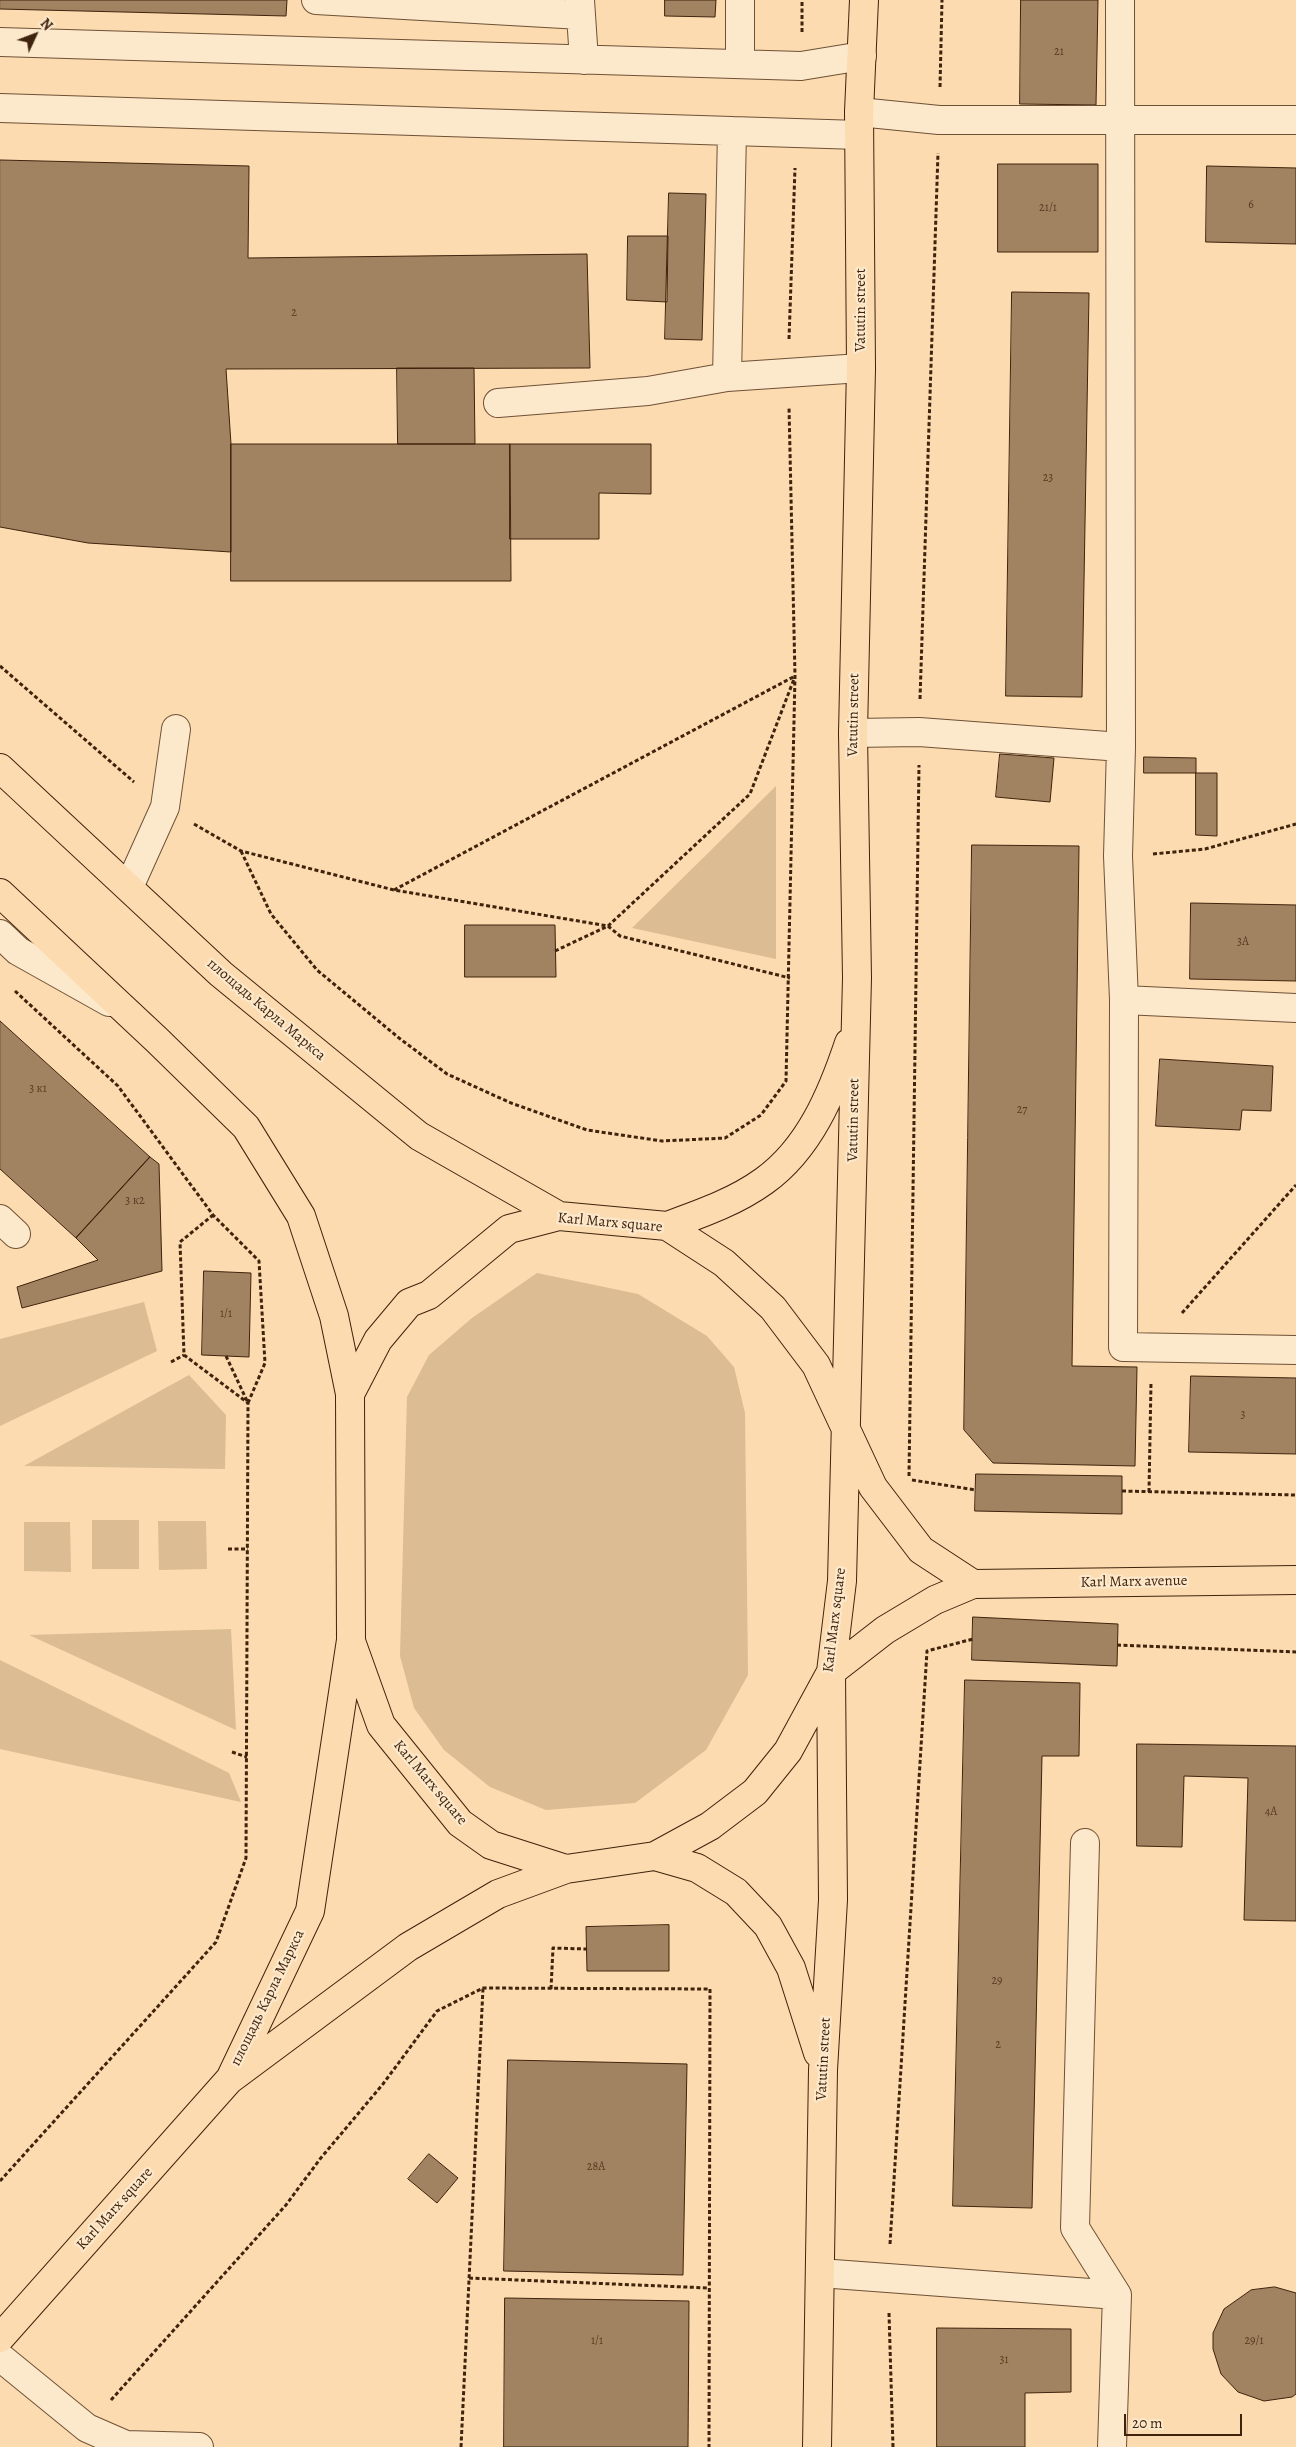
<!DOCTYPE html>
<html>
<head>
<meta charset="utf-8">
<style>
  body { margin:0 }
  #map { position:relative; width:1296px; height:2447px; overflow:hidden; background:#fbdbaf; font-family:Alegreya,serif }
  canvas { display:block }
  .north { position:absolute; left:10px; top:10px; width:50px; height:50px; -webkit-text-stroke:4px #fce8cb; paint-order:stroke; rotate:47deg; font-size:14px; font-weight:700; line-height:20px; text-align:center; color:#40230d }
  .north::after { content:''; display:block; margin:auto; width:18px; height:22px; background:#40230d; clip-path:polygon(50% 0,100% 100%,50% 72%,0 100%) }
  .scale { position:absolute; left:1124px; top:2414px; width:118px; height:22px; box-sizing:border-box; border:2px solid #40230d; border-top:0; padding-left:6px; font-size:15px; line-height:18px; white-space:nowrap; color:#40230d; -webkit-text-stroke:4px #fce8cb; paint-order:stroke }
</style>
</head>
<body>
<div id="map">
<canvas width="1296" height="2447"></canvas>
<div class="north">N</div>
<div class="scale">20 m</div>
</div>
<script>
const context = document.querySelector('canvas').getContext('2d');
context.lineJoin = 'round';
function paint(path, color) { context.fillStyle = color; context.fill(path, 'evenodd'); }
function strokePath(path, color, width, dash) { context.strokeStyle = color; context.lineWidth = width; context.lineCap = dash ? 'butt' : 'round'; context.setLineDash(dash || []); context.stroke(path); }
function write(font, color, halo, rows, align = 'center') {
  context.font = font + ' Alegreya,serif'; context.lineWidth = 4.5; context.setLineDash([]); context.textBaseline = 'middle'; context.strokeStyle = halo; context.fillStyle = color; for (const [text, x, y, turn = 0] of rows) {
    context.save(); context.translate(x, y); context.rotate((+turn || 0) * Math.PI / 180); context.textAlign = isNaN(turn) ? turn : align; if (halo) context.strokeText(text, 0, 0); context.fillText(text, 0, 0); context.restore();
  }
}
const green = new Path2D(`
  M776,786V959L632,928Z
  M537,1273L638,1294L707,1336L734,1367L745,1413L748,1675L706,1750L635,1803L546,1810L490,1787L444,1750L414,1708L400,1656L407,1397L429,1355L472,1318Z
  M144,1302L157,1351L0,1426V1339Z
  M189,1375L226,1415L225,1469L24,1466Z
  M92,1520H139V1569H92Z
  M158,1521H206L207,1569L159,1570Z
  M24,1522H70L71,1572L24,1571Z
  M231,1629L236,1730L29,1635Z
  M0,1660L229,1773L241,1802L0,1749Z`);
const building = new Path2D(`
  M0,0H287L286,16L0,9Z
  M665,0H716L715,17L665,16Z
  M1021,0H1098L1096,105L1020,104Z
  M0,160L249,166L248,258L587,254L590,368L226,369L231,444V552L88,543L0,527Z
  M998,164H1098V252H998Z
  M1207,166L1296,168V244L1206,242Z
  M669,193L706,194L702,340L665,339Z
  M628,236H668L667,302L627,300Z
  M1012,292L1089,293L1082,697L1006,696Z
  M397,368H474L475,444H398Z
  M231,444H510L511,581H231Z
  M510,444H651V494L599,493V539H510Z
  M1000,754L1054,758L1050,802L996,797Z
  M1144,757L1196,758V773H1144Z
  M1196,773H1217V836L1196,835Z
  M972,845L1079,846L1072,1366L1137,1367L1135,1466L993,1463L964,1430Z
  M1191,903L1296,905V981L1190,979Z
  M465,925H555L556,977H465Z
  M0,1021L150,1157L76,1238L0,1169Z
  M1160,1059L1273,1066L1271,1111L1242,1110L1240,1130L1156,1126Z
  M150,1157L159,1164L162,1271L22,1308L17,1287L98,1260L76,1238Z
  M204,1271L251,1273L249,1357L202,1355Z
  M1191,1376L1296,1378V1454L1189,1452Z
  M976,1474L1122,1476V1514L975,1511Z
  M973,1617L1118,1624L1117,1666L972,1660Z
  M965,1680L1080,1683L1079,1756H1042L1032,2208L953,2206Z
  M1137,1744L1296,1746V1921L1244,1920L1248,1778L1184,1776L1182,1847L1137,1846Z
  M669,1925V1971H587L586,1927Z
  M508,2060L687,2064L683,2275L504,2271Z
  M429,2154L458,2178L437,2203L408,2179Z
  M1275,2287L1296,2293V2394L1292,2397L1264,2401L1238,2392L1221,2374L1213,2349V2333L1224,2309L1251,2290Z
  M505,2298L689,2301L688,2447H504Z
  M937,2328L1071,2329V2392L1025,2393V2447H937Z`);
const path = new Path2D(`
  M802,32V0
  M940,87L942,0
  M789,339L795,168
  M0,666L134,782
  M920,699L938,153
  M194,824L241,851L394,890L608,926L620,936L790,978
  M241,851L271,914L317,970L399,1038L447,1074L511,1103L587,1130L662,1141L725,1138L761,1115L786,1081L795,676L789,407
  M1153,854L1205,849L1296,824
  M394,890L795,676
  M555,951L608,926L750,794L794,679
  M15,991L118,1086L213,1215L259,1261L265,1363L248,1403
  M1182,1313L1296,1185
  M226,1356L248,1403
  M171,1362L184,1355
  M909,1476L919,765
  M912,1480L976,1490
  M1122,1491L1296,1495
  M1149,1492L1151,1382
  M228,1549H248
  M1117,1645L1296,1652
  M232,1752L247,1757
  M551,1989L553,1948L586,1949
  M0,2181L216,1942L246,1858L248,1403L184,1355L180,1242L213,1215
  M890,2244L927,1651L973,1639
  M469,2278L709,2288
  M889,2313L893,2447
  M111,2400L286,2205L320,2159L383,2084L437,2011L483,1988L710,1989L709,2447
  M461,2447L483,1988`);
const minor = new Path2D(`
  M316,0L581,15
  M580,0L584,60
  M740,0V64
  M1120,0L1121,747
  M0,42L801,66L862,56
  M0,108L859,135
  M859,112L939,120H1296
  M727,377L732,131
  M498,403L648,391L727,377L861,368
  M853,733L919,732L1121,747L1118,856L1124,1000L1296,1008
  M129,887L165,807L176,729
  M0,934L18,951L109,1002
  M1124,1000L1123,1347L1296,1350
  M0,1219L16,1234
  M1085,1843L1075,2228L1117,2295
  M820,2273L1117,2295L1112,2447
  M0,2357L87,2428L126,2445L199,2447`);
const major = new Path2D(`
  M0,768L221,974L419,1136L559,1216
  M0,893L157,1040L246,1127L301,1216L334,1316L350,1394L351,1640L310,1911L231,2077
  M667,1226C700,1214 735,1202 764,1181C809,1149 832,1094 849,1043
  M350,1394L378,1340L409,1303L429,1295L509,1229L559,1216L667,1226L724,1263L773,1308L816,1365L873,1487L921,1550L973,1584
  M352,1644L381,1725L460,1823L491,1845L566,1869
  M831,1672L885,1630L935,1600L973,1584L1296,1580
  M655,1856L697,1868L736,1892L768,1926L791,1968L818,2053
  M0,2338L229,2080L408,1947L498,1894L566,1869L655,1856L710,1826L755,1792L788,1751L831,1672L842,1581L857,978L853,733L861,368L859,112L864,0
  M817,2447L823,2070L833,1900L831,1673`);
const numberNames = [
  ["21",1059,52],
  ["6",1251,205],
  ["21/1",1048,208],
  ["2",294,313],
  ["23",1048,478],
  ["3А",1243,942],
  ["3 к1",38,1089],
  ["27",1022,1110],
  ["3 к2",135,1201],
  ["1/1",226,1314],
  ["3",1243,1415],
  ["4А",1271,1812],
  ["29",997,1981],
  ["2",998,2045],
  ["28А",596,2167],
  ["1/1",597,2341],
  ["29/1",1254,2341],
  ["31",1004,2360]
];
const streetNames = [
  ["Vatutin street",861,310,-90],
  ["Vatutin street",854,715,-89],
  ["площадь Карла Маркса",266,1010,40],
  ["Vatutin street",854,1120,-89],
  ["Karl Marx square",610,1223,5],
  ["Karl Marx avenue",1134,1582,-1],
  ["Karl Marx square",835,1620,-83],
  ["Karl Marx square",430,1783,50],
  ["площадь Карла Маркса",268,1998,-64],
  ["Vatutin street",824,2059,-87],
  ["Karl Marx square",115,2209,-48]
];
paint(green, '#dbbc93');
paint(building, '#a18361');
strokePath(building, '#40230d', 1);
strokePath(minor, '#6f5136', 30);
strokePath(major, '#40230d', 30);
strokePath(path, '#40230d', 3, [4, 2.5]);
strokePath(minor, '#fce8cb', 28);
strokePath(major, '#fbdbaf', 28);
write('12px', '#583b22', null, numberNames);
write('15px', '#40230d', '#fce8cb', streetNames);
</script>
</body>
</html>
